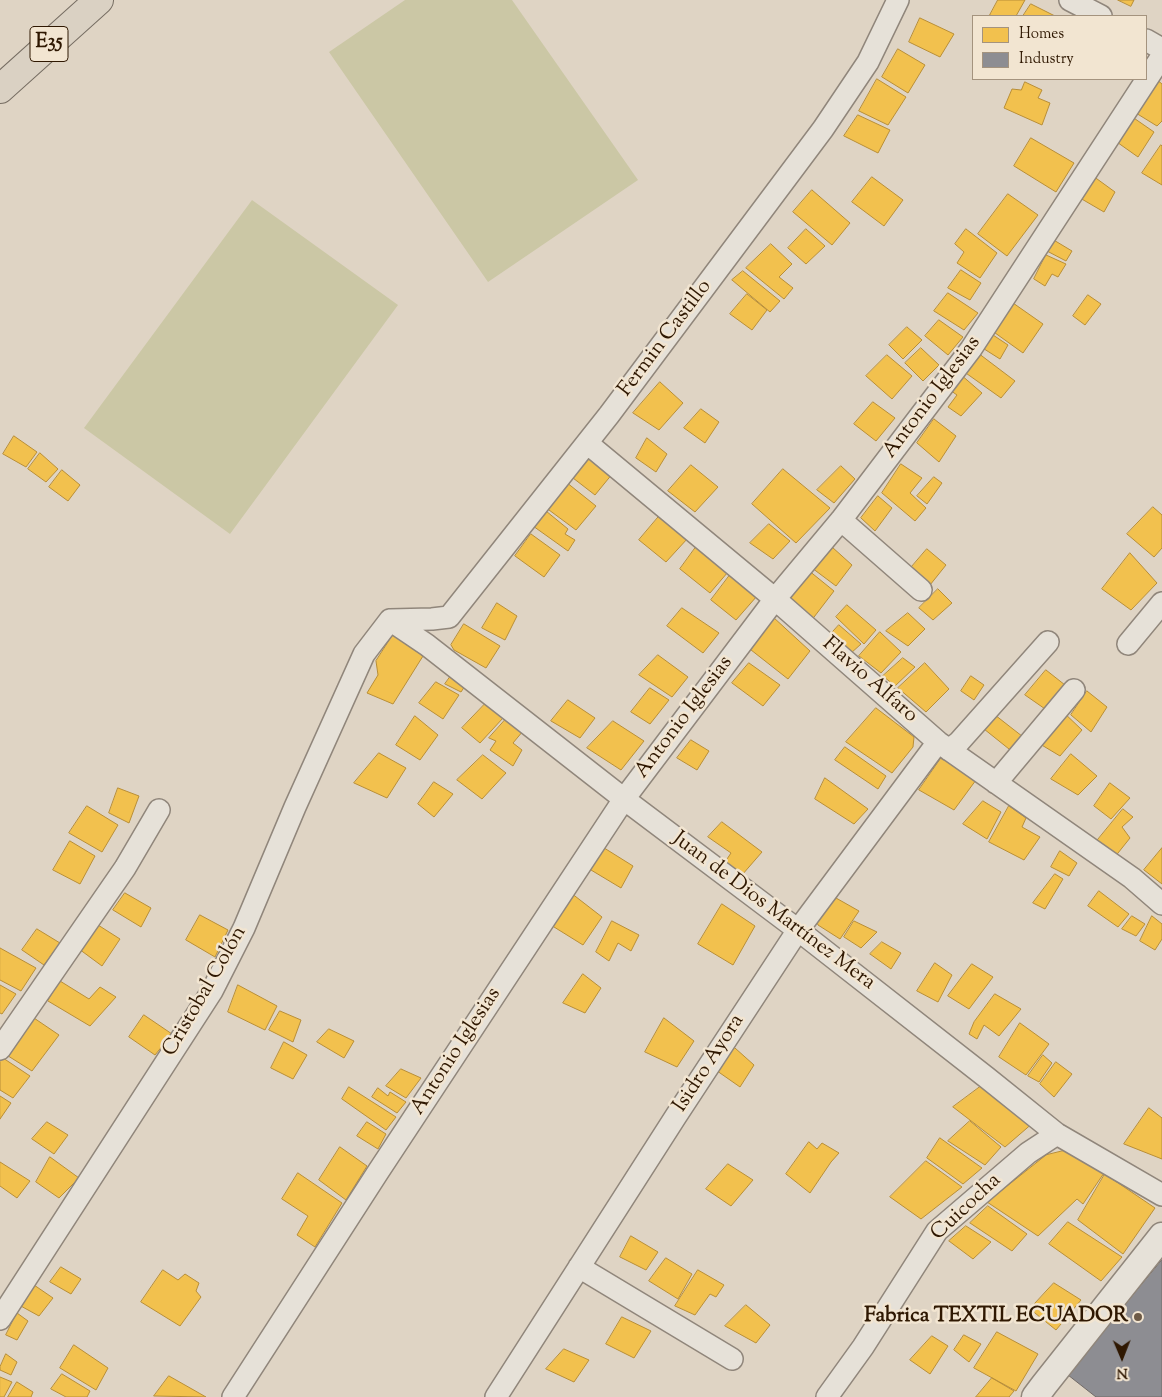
<!DOCTYPE html>
<html>
<head>
<meta charset="utf-8">
<style>
  body { margin:0 }
  #map { position:relative; width:1162px; height:1397px; overflow:hidden; background:#dfd4c4; font-family:"Sorts Mill Goudy",serif }
  canvas { display:block }
  .legend { position:absolute; left:972px; top:15px; width:175px; height:65px; box-sizing:border-box; background:#f2e5d1; border:1px solid #a4937e; margin:0; padding:6px 9px; list-style:none; font-size:15px; color:#2f1802 }
  .legend li { display:flex; align-items:center; gap:10px; height:25px }
  .legend b { width:25px; border:1px solid #a4937e }
  .north { position:absolute; left:1097px; top:1332px; width:50px; height:50px; -webkit-text-stroke:4px #f2e5d1; paint-order:stroke; rotate:179deg; font-size:14px; font-weight:700; line-height:20px; text-align:center; color:#2f1802 }
  .north::after { content:''; display:block; margin:auto; width:18px; height:22px; background:#2f1802; clip-path:polygon(50% 0,100% 100%,50% 72%,0 100%) }
</style>
</head>
<body>
<div id="map">
<canvas width="1162" height="1397"></canvas>
<ul class="legend">
<li><b style="height:14px;background:#f2c14e"></b>Homes</li>
<li><b style="height:14px;background:#8d8d92"></b>Industry</li>
</ul>
<div class="north">N</div>
</div>
<script>
const context = document.querySelector('canvas').getContext('2d');
context.lineJoin = 'round';
function paint(path, color) { context.fillStyle = color; context.fill(path, 'evenodd'); }
function strokePath(path, color, width, dash) { context.strokeStyle = color; context.lineWidth = width; context.lineCap = dash ? 'butt' : 'round'; context.setLineDash(dash || []); context.stroke(path); }
function write(font, color, halo, rows, align = 'center') {
  context.font = font + ' "Sorts Mill Goudy",serif'; context.lineWidth = 5; context.setLineDash([]); context.textBaseline = 'middle'; context.strokeStyle = halo; context.fillStyle = color; for (const [text, x, y, turn = 0] of rows) {
    context.save(); context.translate(x, y); context.rotate((+turn || 0) * Math.PI / 180); context.textAlign = isNaN(turn) ? turn : align; if (halo) context.strokeText(text, 0, 0); context.fillText(text, 0, 0); context.restore();
  }
}
const green = new Path2D(`
  M405,0H512L638,180L488,282L329,52Z
  M252,200L398,305L230,534L84,428Z`);
const homes = new Path2D(`
  M998,0H1025L1016,16H993L990,15Z
  M1118,0H1134L1131,6Z
  M1031,4L1055,16H1023Z
  M920,18L954,34L940,57L909,42Z
  M898,49L925,65L908,93L882,77Z
  M877,79L906,97L888,125L859,111Z
  M1156,79L1162,84V121L1157,126L1131,110Z
  M1025,82L1042,90L1038,98L1050,103L1042,125L1004,108L1012,89L1021,90Z
  M1128,114L1154,132L1138,157L1114,140Z
  M858,115L890,130L878,153L844,136Z
  M1031,138L1074,163L1056,192L1014,166Z
  M1161,145L1162,146V185L1142,173Z
  M1093,176L1115,192L1104,212L1080,198Z
  M872,177L903,200L884,226L852,202Z
  M812,190L850,223L832,245L793,212Z
  M1008,194L1038,215L1007,256L978,234Z
  M806,229L825,246L806,264L788,248Z
  M966,229L997,253L980,278L957,263L964,252L955,244Z
  M1052,239L1072,251L1066,261L1047,251Z
  M771,244L792,264L779,277L793,288L784,299L746,268Z
  M1046,255L1066,264L1058,277L1052,274L1045,286L1034,279Z
  M961,270L981,283L970,300L948,288Z
  M743,271L780,301L770,312L732,280Z
  M948,293L978,313L964,330L934,311Z
  M747,294L767,310L752,330L730,314Z
  M1088,295L1101,304L1085,325L1073,316Z
  M1013,303L1043,324L1023,353L991,330Z
  M939,320L963,337L948,355L925,336Z
  M907,327L922,340L903,359L889,345Z
  M990,333L1008,345L1000,359L981,347Z
  M921,348L939,365L923,381L905,363Z
  M978,353L1015,381L1001,398L963,371Z
  M887,355L912,376L892,399L866,376Z
  M960,374L982,393L961,416L948,407L957,395L947,388Z
  M660,382L683,403L659,430L633,413Z
  M873,402L895,418L876,441L854,424Z
  M701,409L719,422L705,443L684,428Z
  M934,419L956,436L939,462L917,443Z
  M14,436L37,452L26,467L3,454Z
  M647,438L667,454L656,472L636,458Z
  M40,453L58,469L46,482L28,469Z
  M591,456L613,473L595,495L573,478Z
  M901,464L922,478L910,493L926,508L915,521L882,493Z
  M691,465L718,487L695,512L668,491Z
  M841,466L855,479L834,503L817,490Z
  M783,469L830,508L796,543L752,504Z
  M62,470L80,485L68,501L49,487Z
  M934,477L942,483L927,504L917,496Z
  M566,482L596,506L576,530L545,507Z
  M878,496L892,508L875,531L861,518Z
  M1153,507L1162,515V548L1154,557L1127,534Z
  M546,511L568,529L565,534L575,540L568,551L533,526Z
  M661,514L688,538L666,562L639,540Z
  M769,524L790,541L773,559L750,543Z
  M531,534L560,555L544,577L515,556Z
  M696,547L728,572L710,593L680,569Z
  M832,547L852,565L836,586L812,568Z
  M927,549L946,565L930,585L909,570Z
  M1130,553L1157,583L1131,610L1102,589Z
  M808,570L834,591L811,621L785,599Z
  M730,575L757,596L736,620L711,600Z
  M938,589L952,603L933,620L919,608Z
  M497,603L517,616L505,640L482,628Z
  M847,605L876,630L864,644L836,617Z
  M682,608L719,633L703,653L667,626Z
  M908,613L925,629L908,646L886,631Z
  M773,617L810,651L788,679L746,646Z
  M464,624L500,646L486,668L454,650L451,645Z
  M839,625L861,644L850,654L830,635Z
  M880,632L901,652L881,673L859,656Z
  M393,635L423,656L393,704L367,693L378,675L376,661Z
  M658,655L688,677L672,697L639,675Z
  M903,658L915,667L895,686L883,676Z
  M749,663L780,685L763,706L732,683Z
  M925,663L949,689L926,712L898,688Z
  M1046,670L1065,685L1048,711L1025,695Z
  M453,673L467,683L461,692L445,684Z
  M971,676L984,685L974,700L961,691Z
  M436,682L459,695L443,719L419,703Z
  M650,688L669,700L650,724L631,712Z
  M1087,691L1107,707L1091,732L1071,715Z
  M568,700L595,718L580,738L551,721Z
  M485,704L503,718L480,743L462,728Z
  M876,708L914,737L913,747L892,773L846,742Z
  M1061,710L1082,730L1060,756L1035,741Z
  M995,715L1027,740L1014,753L984,729Z
  M415,716L438,735L420,760L396,745Z
  M506,719L523,731L513,743L522,750L513,766L490,750L496,741L489,738Z
  M613,721L644,741L621,770L587,748Z
  M691,740L709,751L697,770L677,758Z
  M845,747L886,776L878,789L835,760Z
  M379,753L406,768L387,798L354,783Z
  M1071,754L1097,776L1078,795L1051,779Z
  M483,755L506,773L482,799L457,780Z
  M942,757L976,780L954,810L919,790Z
  M825,778L868,809L854,824L815,799Z
  M434,782L453,794L434,817L418,804Z
  M1110,783L1130,798L1111,819L1094,806Z
  M118,788L139,796L129,823L109,813Z
  M983,801L1001,812L987,839L963,824Z
  M87,806L118,825L102,852L69,833Z
  M1009,806L1026,818L1022,827L1040,837L1024,860L989,842Z
  M1123,809L1133,817L1122,827L1130,838L1114,858L1096,842Z
  M722,822L762,852L742,875L725,862L731,853L708,837Z
  M70,841L95,856L80,884L53,870Z
  M601,846L633,866L621,888L586,867Z
  M1162,848V884L1144,870Z
  M1060,851L1077,863L1069,876L1051,867Z
  M1055,874L1063,879L1045,909L1033,903Z
  M1099,891L1129,914L1118,927L1088,906Z
  M125,893L151,908L141,927L113,910Z
  M571,893L602,917L583,945L546,922Z
  M836,898L859,911L840,939L818,925L815,916Z
  M722,904L755,926L733,965L698,944Z
  M200,915L228,930L215,957L186,940Z
  M1132,916L1145,924L1136,936L1122,929Z
  M1152,916L1162,924V939L1155,950L1140,941Z
  M612,921L639,935L631,951L618,943L609,961L596,952Z
  M854,921L877,932L861,948L844,937Z
  M98,925L120,939L102,966L79,949Z
  M37,929L60,943L44,965L22,950Z
  M882,942L901,953L891,969L870,954Z
  M0,948L36,968L21,991L0,980Z
  M935,963L952,975L938,1002L917,991Z
  M972,964L993,977L969,1009L948,996Z
  M583,974L601,988L585,1013L563,1003Z
  M60,981L89,999L100,987L116,997L90,1026L48,1001Z
  M0,985L16,994L2,1014L0,1013Z
  M238,985L277,1006L265,1030L228,1012Z
  M995,994L1021,1009L999,1036L984,1025L977,1039L969,1034L974,1022Z
  M280,1011L301,1020L293,1042L269,1030Z
  M144,1015L172,1034L155,1055L129,1037Z
  M31,1016L59,1035L32,1071L5,1054Z
  M664,1018L694,1041L677,1067L645,1052Z
  M1020,1023L1049,1044L1026,1075L999,1057Z
  M329,1029L354,1041L344,1058L317,1042Z
  M726,1040L754,1065L740,1087L710,1066Z
  M284,1042L307,1055L293,1079L271,1068Z
  M1043,1055L1052,1063L1039,1082L1028,1076Z
  M3,1058L30,1076L13,1098L0,1090V1062Z
  M1056,1062L1072,1074L1054,1097L1040,1084Z
  M401,1069L421,1078L406,1098L386,1086Z
  M988,1081L1034,1122L1005,1147L953,1107Z
  M349,1087L396,1117L386,1130L342,1099Z
  M378,1088L388,1096L390,1092L406,1102L397,1113L372,1097Z
  M0,1096L11,1103L0,1119Z
  M1149,1108L1162,1118V1159L1124,1144Z
  M970,1121L1001,1147L985,1165L948,1141Z
  M47,1122L68,1135L54,1154L32,1139Z
  M367,1122L386,1134L378,1149L357,1136Z
  M940,1138L982,1168L963,1184L927,1158Z
  M809,1142L817,1149L822,1143L839,1153L831,1162L810,1193L786,1174Z
  M340,1147L367,1166L346,1200L319,1180Z
  M1071,1149L1104,1173L1083,1204L1077,1199L1038,1236L987,1202L1046,1155Z
  M50,1157L79,1178L59,1198L36,1182Z
  M926,1161L962,1187L921,1219L890,1197Z
  M0,1162L30,1181L17,1198L0,1186Z
  M728,1164L753,1180L731,1206L706,1189Z
  M298,1173L342,1203L315,1247L297,1235L308,1216L282,1199Z
  M1105,1174L1155,1208L1123,1254L1078,1220Z
  M988,1206L1027,1234L1012,1251L970,1223Z
  M1068,1222L1122,1257L1101,1281L1049,1244Z
  M966,1226L991,1242L973,1259L949,1241Z
  M631,1236L658,1252L646,1270L620,1257Z
  M666,1258L692,1274L678,1299L649,1281Z
  M61,1267L81,1279L71,1294L50,1282Z
  M163,1270L178,1280L185,1274L199,1283L196,1291L201,1297L180,1326L141,1302Z
  M698,1270L724,1285L716,1297L710,1294L695,1315L675,1306Z
  M1054,1283L1081,1300L1056,1330L1030,1309Z
  M34,1285L53,1298L39,1316L19,1305Z
  M746,1305L770,1325L756,1343L725,1326Z
  M17,1313L28,1321L17,1340L6,1335Z
  M622,1317L651,1331L634,1358L606,1344Z
  M997,1332L1038,1354L1016,1391L974,1368Z
  M964,1335L981,1344L969,1362L954,1350Z
  M932,1336L948,1346L930,1374L910,1360Z
  M74,1345L108,1368L96,1390L60,1368Z
  M564,1349L589,1360L574,1382L546,1369Z
  M6,1354L17,1362L11,1375L0,1370V1367Z
  M62,1374L90,1391L87,1397H66L51,1389Z
  M169,1376L206,1397L154,1396Z
  M0,1377L12,1382L4,1397H0Z
  M992,1378L1014,1391L1009,1397H976Z
  M17,1382L33,1392L31,1397H8Z`);
const industry = new Path2D(`
  M1162,1260V1397H1096L1068,1375Z`);
const minor = new Path2D(`
  M1070,0L1101,16
  M1146,40L1162,49
  M587,443L775,599L938,742L1132,878L1162,904
  M841,520L921,590
  M390,620L427,645L624,799L798,930L986,1077L1057,1134L1162,1195
  M390,620L432,619L449,617L609,415L823,129L868,62L898,0
  M1128,644L1162,603
  M949,750L959,742L1048,642
  M996,783L1074,690
  M0,1049L125,868L159,810
  M579,1267L732,1359
  M0,1319L212,991L244,928L295,807L364,654L390,620
  M233,1397L378,1172L624,799L775,599L841,520L971,349L1162,56
  M496,1397L676,1116L798,930L938,742
  M827,1397L863,1347L937,1231L1028,1153L1057,1134`);
const tertiary = new Path2D(`
  M1035,1397L1044,1385L1162,1236`);
const trunk = new Path2D(`
  M0,89L99,0`);
const markers = [
  [1138,1317,5,"#6d5a46"]
];
const shields = [
  [49,44,38]
];
const shieldNames = [
  ["E35",49,44]
];
const streetNames = [
  ["Fermin Castillo",666,339,-53],
  ["Antonio Iglesias",933,398,-53],
  ["Flavio Alfaro",869,681,41],
  ["Antonio Iglesias",685,718,-53],
  ["Juan de Dios Martínez Mera",773,912,37],
  ["Cristobal Colón",206,992,-60],
  ["Antonio Iglesias",457,1052,-57],
  ["Isidro Ayora",710,1064,-57],
  ["Cuicocha",967,1208,-43]
];
const poiNames = [
  ["Fabrica TEXTIL ECUADOR",1128,1317]
];
paint(green, '#cbc7a5');
paint(homes, '#f2c14e');
strokePath(homes, '#b88e37', 1);
paint(industry, '#8d8d92');
strokePath(industry, '#716a67', 1);
strokePath(minor, '#90867b', 24);
strokePath(tertiary, '#90867b', 29);
strokePath(trunk, '#766d62', 30);
strokePath(minor, '#e6e1d8', 21);
strokePath(tertiary, '#e6e1d8', 26);
strokePath(trunk, '#dad1c3', 28);
for (const [x, y, r, color] of markers) { const dot = new Path2D(); dot.arc(x, y, r, 0, 2 * Math.PI); context.fillStyle = color; context.fill(dot); strokePath(dot, '#f2e5d1', 2); }
for (const [x, y, w] of shields) { const box = new Path2D(); box.roundRect(x - w / 2, y - 17.5, w, 35, 4); context.fillStyle = '#f2e5d1'; context.fill(box); strokePath(box, '#2f1802', 1); }
write('bold 20px', '#2f1802', null, shieldNames);
write('21px', '#2f1802', '#f2e5d1', streetNames);
write('bold 21px', '#2f1802', '#f2e5d1', poiNames, 'right');
</script>
</body>
</html>
